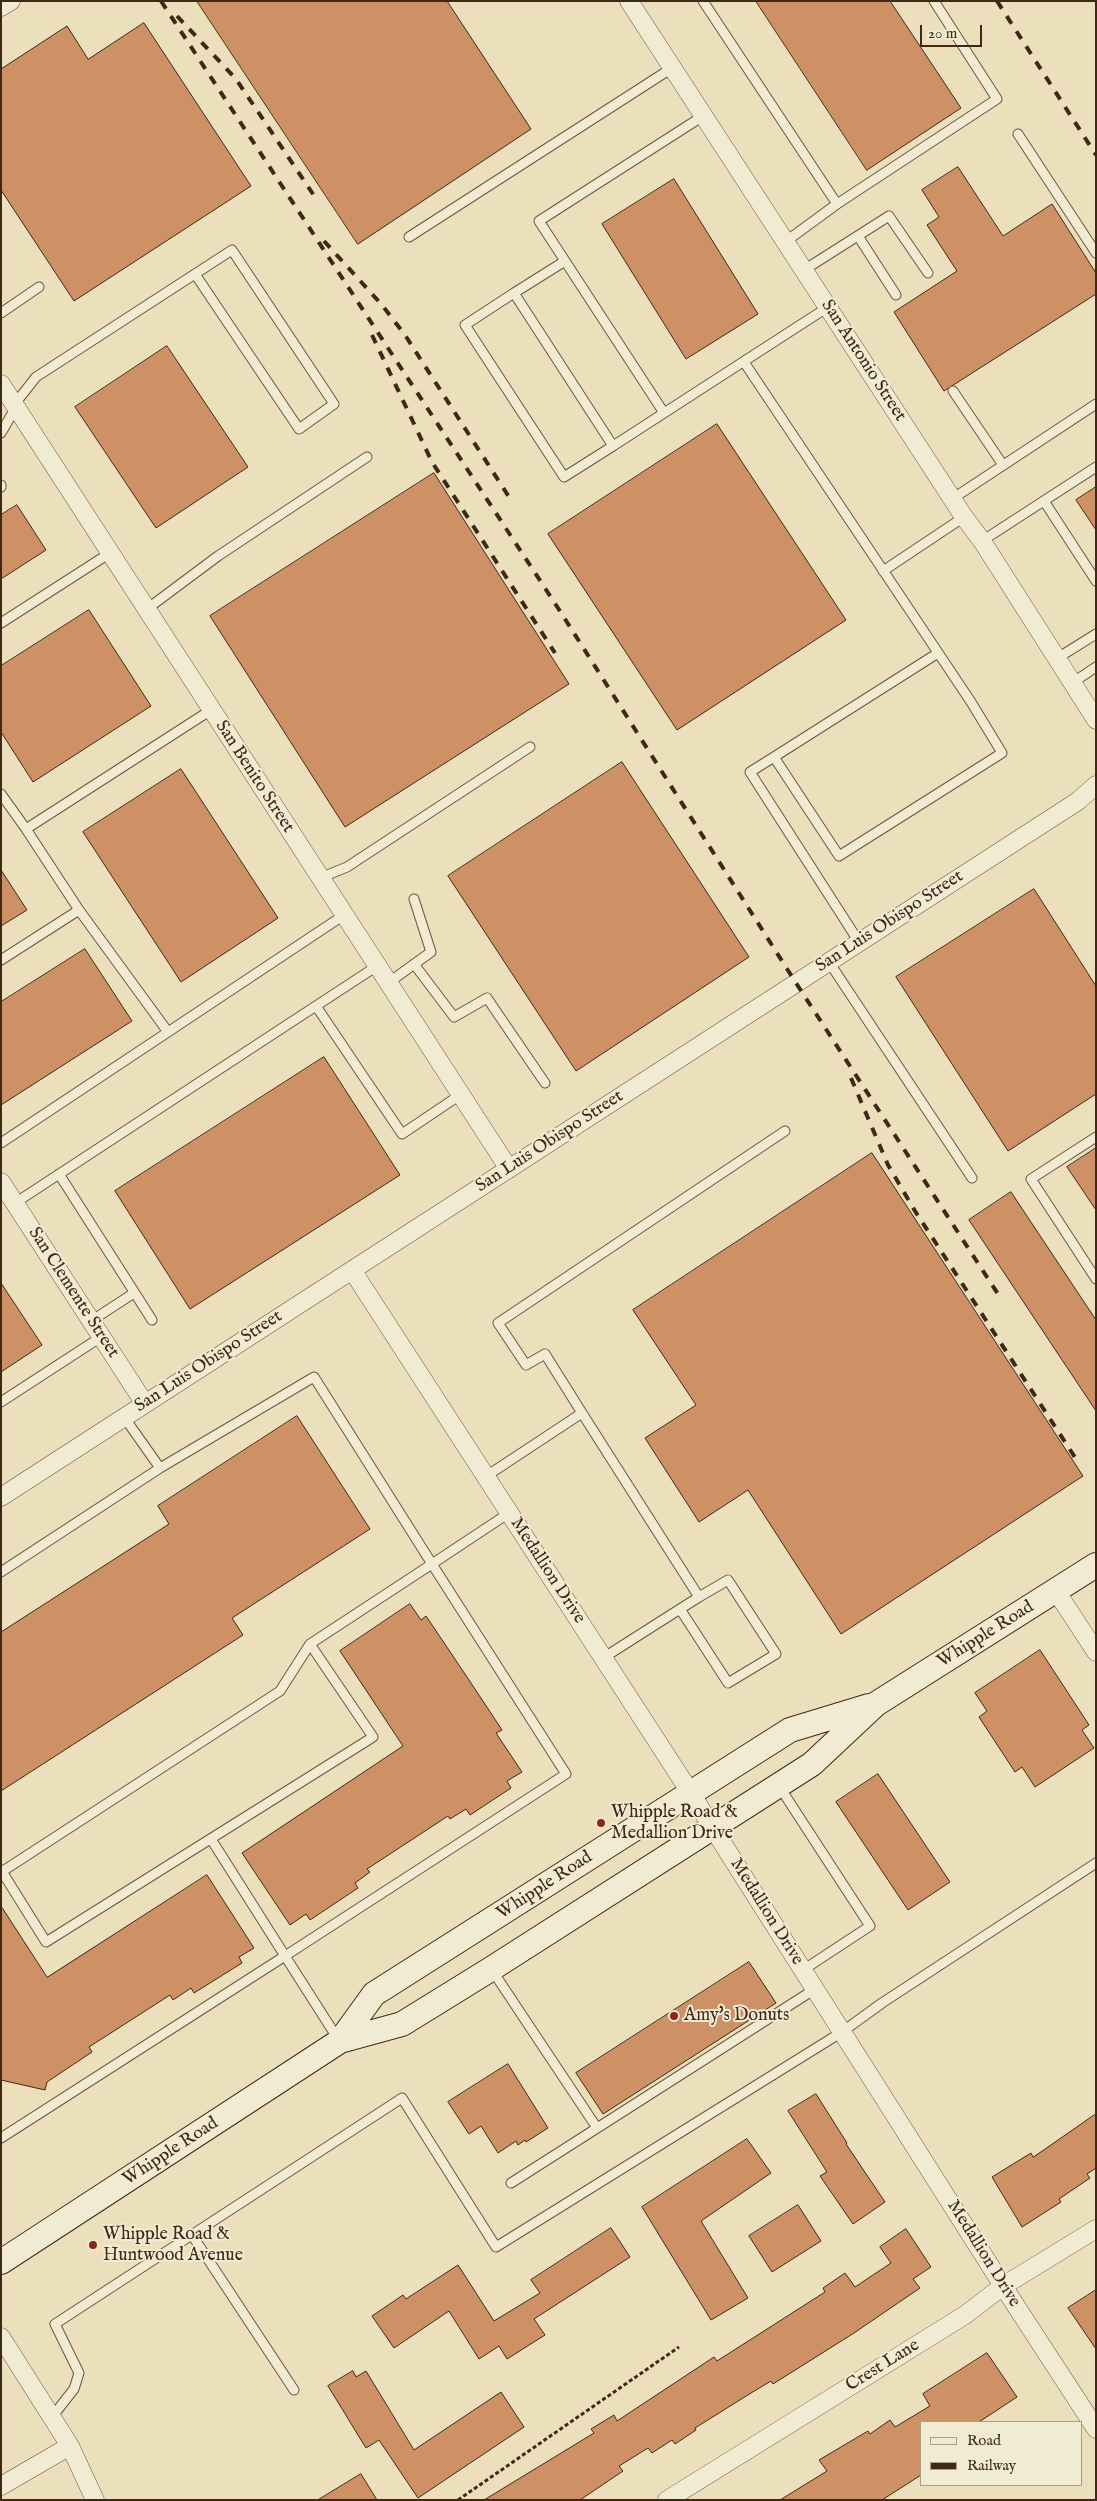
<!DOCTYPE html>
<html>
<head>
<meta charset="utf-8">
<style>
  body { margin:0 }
  #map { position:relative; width:1097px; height:2501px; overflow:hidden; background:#ebe0bb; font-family:"IM FELL English",serif }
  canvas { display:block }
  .frame { position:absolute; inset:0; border:2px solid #402817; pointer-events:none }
  .legend { position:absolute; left:920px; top:2421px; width:162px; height:65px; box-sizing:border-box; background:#f2ebd3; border:1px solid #ab9d88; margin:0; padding:6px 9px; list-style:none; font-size:15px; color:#402817 }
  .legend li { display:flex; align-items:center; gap:10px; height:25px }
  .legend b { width:25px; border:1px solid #ab9d88 }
  .scale { position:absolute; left:920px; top:25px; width:62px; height:22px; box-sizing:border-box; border:2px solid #402817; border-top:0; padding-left:6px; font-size:15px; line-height:18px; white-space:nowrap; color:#402817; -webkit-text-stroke:4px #f2ebd3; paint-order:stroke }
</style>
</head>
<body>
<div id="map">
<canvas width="1097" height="2501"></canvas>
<div class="frame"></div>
<ul class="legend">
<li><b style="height:6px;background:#f2ebd3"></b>Road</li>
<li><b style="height:6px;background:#402817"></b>Railway</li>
</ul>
<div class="scale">20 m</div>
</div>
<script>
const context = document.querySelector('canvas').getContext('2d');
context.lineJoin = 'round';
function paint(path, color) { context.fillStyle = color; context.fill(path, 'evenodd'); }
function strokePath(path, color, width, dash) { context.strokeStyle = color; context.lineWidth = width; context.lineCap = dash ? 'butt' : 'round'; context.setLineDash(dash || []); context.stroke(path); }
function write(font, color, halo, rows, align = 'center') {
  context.font = font + ' "IM FELL English",serif'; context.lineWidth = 4; context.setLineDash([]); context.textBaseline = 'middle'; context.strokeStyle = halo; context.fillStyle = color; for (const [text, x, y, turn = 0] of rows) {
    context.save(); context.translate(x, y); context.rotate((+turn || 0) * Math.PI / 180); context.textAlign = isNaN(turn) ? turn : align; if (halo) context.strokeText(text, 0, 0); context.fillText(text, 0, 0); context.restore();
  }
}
const building = new Path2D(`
  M197,1H447L531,129L358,244Z
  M756,1H890L961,108L867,170Z
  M144,23L251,186L74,301L1,190V69L67,26L88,59Z
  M958,167L1003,236L1052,204L1096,273V294L944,391L894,312L957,271L927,225L939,217L922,190Z
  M674,179L758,314L686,359L602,224Z
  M167,346L248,467L156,528L75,407Z
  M717,424L846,620L677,730L548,534Z
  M434,473L569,684L345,827L210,616Z
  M1096,487V530L1076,500Z
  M17,505L46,550L1,579V515Z
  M89,610L151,706L33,782L1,732V666Z
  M622,762L749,957L576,1071L448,876Z
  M181,769L278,918L181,982L83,832Z
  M1,870L27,910L1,926Z
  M1034,889L1096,986V1094L1008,1151L896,977Z
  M85,949L132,1021L1,1105V1002Z
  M324,1057L400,1175L190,1309L115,1191Z
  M1096,1148V1210L1067,1167Z
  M872,1153L1083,1476L841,1634L748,1490L699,1522L645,1438L696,1405L633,1310Z
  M1011,1192L1096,1320V1411L969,1220Z
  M1,1283L42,1345L1,1372Z
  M297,1416L370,1529L232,1618L243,1635L1,1791V1632L169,1524L158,1506Z
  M410,1604L421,1620L426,1616L469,1680L502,1730L496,1733L522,1772L507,1781L511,1788L470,1815L466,1809L450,1819L448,1816L367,1869L370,1872L355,1883L358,1888L310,1920L306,1914L290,1925L242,1853L403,1746L340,1651Z
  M1040,1650L1089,1725L1082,1730L1094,1748L1035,1787L1022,1767L1015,1772L979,1717L987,1711L975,1693Z
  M878,1774L950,1882L908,1910L836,1802Z
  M207,1875L254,1948L239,1957L242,1963L194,1993L191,1988L173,2000L170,1995L89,2047L92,2052L47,2082L45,2090L1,2080V1906L47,1977Z
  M749,1962L776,2003L603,2114L576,2073Z
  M508,2064L548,2128L526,2142L525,2140L518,2145L516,2141L498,2153L481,2126L469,2134L448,2102Z
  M816,2094L847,2143L846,2144L885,2202L853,2224L820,2176L827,2172L788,2111Z
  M1096,2114V2168L1087,2174L1090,2178L1059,2199L1061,2202L1022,2227L992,2177L1031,2153L1033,2157Z
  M747,2139L771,2173L701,2221L748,2298L711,2320L642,2207Z
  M798,2205L821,2241L772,2272L749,2236Z
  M611,2228L630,2257L534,2319L545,2335L507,2359L499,2346L479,2359L449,2311L394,2348L372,2316L403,2295L406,2299L458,2265L494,2321L540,2293L531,2280Z
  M906,2229L931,2267L913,2279L920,2288L854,2333L773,2384L771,2381L751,2393L695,2428L696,2430L675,2444L672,2440L652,2453L648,2448L619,2466L623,2471L580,2500H484L594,2433L591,2429L614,2415L617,2421L714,2357L717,2361L825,2292L823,2288L845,2273L855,2287L891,2263L880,2247Z
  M1096,2290V2349L1068,2308Z
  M987,2353L1017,2397L979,2422H921V2475L882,2500H780L827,2471L819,2460L868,2431L870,2434L890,2420L895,2427L930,2406L923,2394Z
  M353,2371L356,2377L366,2371L414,2450L501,2392L524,2427L418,2498L379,2440L366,2448L328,2386Z
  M361,2474L377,2500H318Z`);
const path = new Path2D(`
  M458,2500L679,2347`);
const lane = new Path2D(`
  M703,1L837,204L785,242
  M703,116L539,221L664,413L828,307
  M1018,134L1096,253
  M837,204L997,99L934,1
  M858,236L896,295
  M409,237L672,68
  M565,261L514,293L613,446L664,413
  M804,270L889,216L928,273
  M514,293L465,325L564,477L613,446
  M1,313L39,287
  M744,362L971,702L1002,753L839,856L774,757L938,653
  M953,391L1003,465
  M14,405L36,377L232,250L334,404L299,429L195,274
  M1,433L16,407
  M1,485V487
  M952,499L1096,404
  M1044,501L1096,581
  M982,541L1096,467
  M883,571L964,517
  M147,609L218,556L367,457
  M1,623L110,553
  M1056,659L1096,634
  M1072,683L1096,667
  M774,757L750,772L859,942
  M1,794L26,829L211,710
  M320,878L347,867L530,747
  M1,960L79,910L26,829
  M829,962L972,1178
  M414,964L454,1017L487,998L545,1083
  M388,983L431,952L414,899
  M316,1006L402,1134L460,1095
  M168,1032L344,915
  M1096,1137L1031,1179L1096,1279
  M1,1143L168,1032L79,910
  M59,1174L152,1320
  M15,1203L377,966
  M91,1321L134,1293
  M1,1402L101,1337
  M582,1413L545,1354L526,1365L498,1323L785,1131
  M160,1468L314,1377L432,1564L509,1513
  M485,1477L582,1413L699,1597L728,1580L776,1654L728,1683L680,1609L699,1597
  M1,1572L160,1468L124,1417
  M603,1658L680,1609
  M779,1786L870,1926L803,1970
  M1,1870L46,1942L373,1737L310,1644L432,1564L566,1774L285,1956L338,2039
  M3,1871L280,1691L310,1644
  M492,1970L597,2128
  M1,2138L285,1956L211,1839
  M511,2183L815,1989
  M192,2235L294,2390
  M52,2417L74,2389L79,2373L55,2324L402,2098L496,2247L842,2032L882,2003L1096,1863`);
const street = new Path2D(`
  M629,1L964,517L982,541L1096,720
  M1,7L11,1
  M1,384L509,1169
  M1,1182L145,1404
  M352,1270L690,1792L1003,2286L1096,2429
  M1,1497L1078,801L1096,785
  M1056,1591L1096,1652
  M1,2337L70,2446L95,2500
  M1,2486L70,2446
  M667,2500L965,2315L1003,2286L1096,2229`);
const secondary = new Path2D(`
  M340,2041L374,1994L790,1730L869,1706
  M1,2262L340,2041L402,2024L491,1969L812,1764L876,1704L1096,1565`);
const rail = new Path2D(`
  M161,1L558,608L796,983L998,1294
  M997,1L1096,155
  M177,16L236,79L315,197
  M324,241L382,305L405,335L511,500
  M372,335L432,462L555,653
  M851,1078L888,1165L915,1211L1078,1462`);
const markers = [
  [601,1823,5,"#8f2418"],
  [674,2016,5,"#8f2418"],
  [93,2245,5,"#8f2418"]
];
const streetNames = [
  ["San Antonio Street",863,361,57],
  ["San Benito Street",254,777,57],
  ["San Luis Obispo Street",890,922,-33],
  ["San Luis Obispo Street",550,1142,-33],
  ["San Clemente Street",73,1293,57],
  ["San Luis Obispo Street",209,1362,-33],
  ["Medallion Drive",547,1571,57],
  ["Whipple Road",986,1635,-32],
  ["Whipple Road",545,1886,-33],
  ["Medallion Drive",766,1912,58],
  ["Whipple Road",171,2152,-33],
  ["Medallion Drive",983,2254,58],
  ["Crest Lane",883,2366,-32]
];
const poiNames = [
  ["Whipple Road &",611,1813],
  ["Medallion Drive",611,1834],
  ["Amy's Donuts",684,2016],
  ["Whipple Road &",103,2235],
  ["Huntwood Avenue",103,2256]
];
paint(building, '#ce9166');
strokePath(building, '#402817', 1);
strokePath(lane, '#6b5640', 11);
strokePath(street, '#6b5640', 19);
strokePath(secondary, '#402817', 26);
strokePath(path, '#402817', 3, [4, 2.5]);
strokePath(lane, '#f2ebd3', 9);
strokePath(street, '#f2ebd3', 18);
strokePath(secondary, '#f2ebd3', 24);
strokePath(rail, '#402817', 4, [9, 9]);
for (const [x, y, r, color] of markers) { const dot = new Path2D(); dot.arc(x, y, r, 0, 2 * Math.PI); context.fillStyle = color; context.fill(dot); strokePath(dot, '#f2ebd3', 2); }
write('18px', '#402817', '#f2ebd3', streetNames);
write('18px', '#402817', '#f2ebd3', poiNames, 'left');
</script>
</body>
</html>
